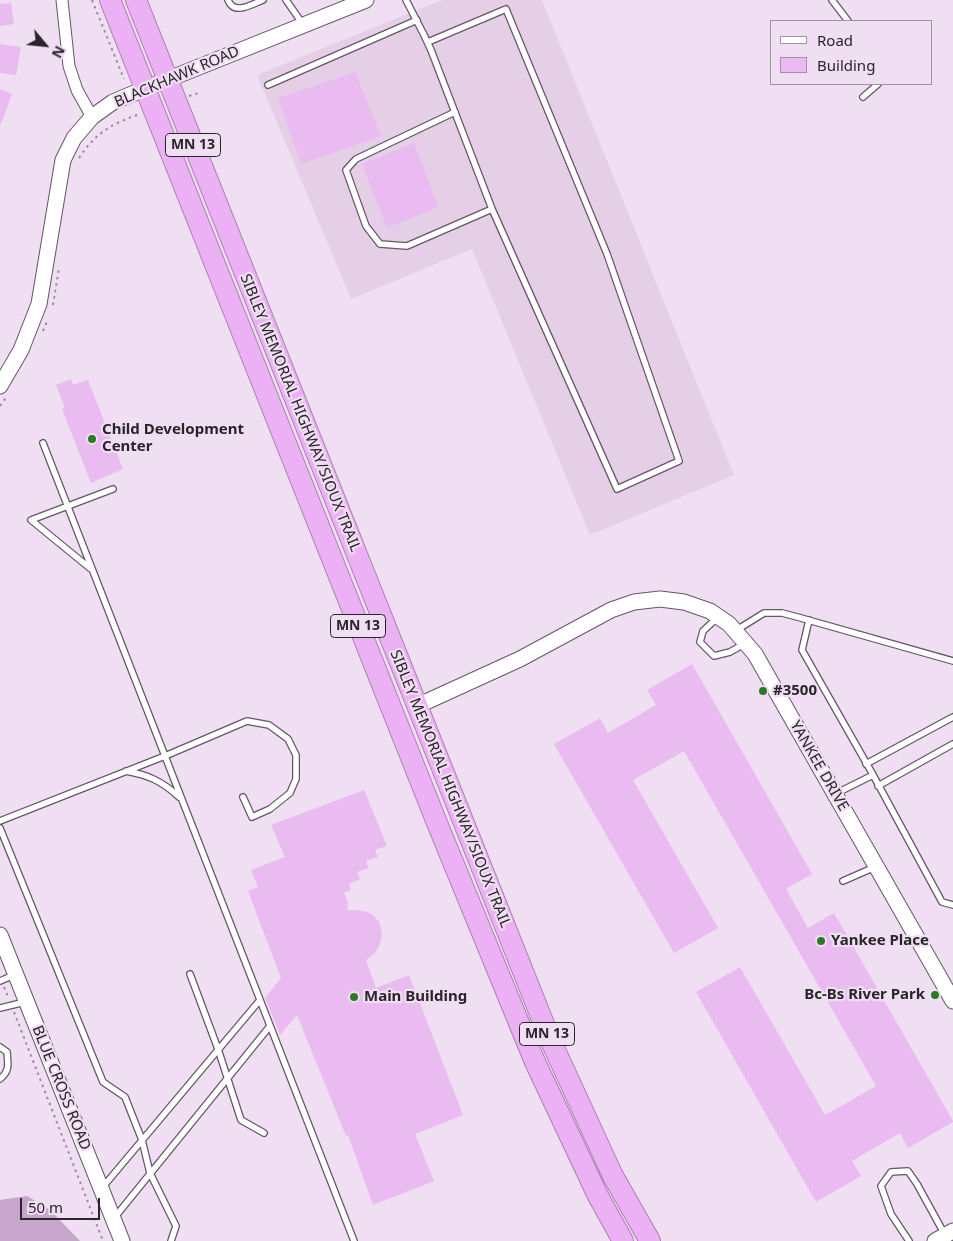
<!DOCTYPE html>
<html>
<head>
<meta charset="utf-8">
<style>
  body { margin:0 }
  #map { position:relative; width:953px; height:1241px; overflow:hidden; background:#f0def2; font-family:"Noto Sans",sans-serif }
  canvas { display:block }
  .legend { position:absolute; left:770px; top:20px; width:162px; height:65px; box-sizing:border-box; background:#f0def2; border:1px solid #a194a2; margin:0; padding:6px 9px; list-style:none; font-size:15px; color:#2a242b }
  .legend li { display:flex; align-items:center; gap:10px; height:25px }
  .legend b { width:25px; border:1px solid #a194a2 }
  .north { position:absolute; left:20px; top:20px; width:50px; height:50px; -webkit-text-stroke:4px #f0def2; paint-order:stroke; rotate:118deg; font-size:14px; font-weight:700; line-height:20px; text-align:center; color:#2a242b }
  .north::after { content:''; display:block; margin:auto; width:18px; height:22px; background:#2a242b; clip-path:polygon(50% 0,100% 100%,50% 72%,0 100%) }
  .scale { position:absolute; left:20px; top:1198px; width:80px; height:22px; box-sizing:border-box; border:2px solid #2a242b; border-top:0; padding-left:6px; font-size:15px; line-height:18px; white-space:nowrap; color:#2a242b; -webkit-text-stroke:4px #f0def2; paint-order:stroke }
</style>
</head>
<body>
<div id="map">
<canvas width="953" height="1241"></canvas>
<ul class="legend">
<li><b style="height:6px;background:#fff"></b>Road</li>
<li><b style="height:14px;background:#e9bbf0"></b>Building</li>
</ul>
<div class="north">N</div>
<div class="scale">50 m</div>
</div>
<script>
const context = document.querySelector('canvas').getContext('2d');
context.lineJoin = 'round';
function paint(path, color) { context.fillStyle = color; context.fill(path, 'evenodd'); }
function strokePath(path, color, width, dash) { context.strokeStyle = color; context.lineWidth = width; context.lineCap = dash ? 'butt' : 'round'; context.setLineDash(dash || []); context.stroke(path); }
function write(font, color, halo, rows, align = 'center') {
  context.font = font + ' "Noto Sans",sans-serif'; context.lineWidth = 4.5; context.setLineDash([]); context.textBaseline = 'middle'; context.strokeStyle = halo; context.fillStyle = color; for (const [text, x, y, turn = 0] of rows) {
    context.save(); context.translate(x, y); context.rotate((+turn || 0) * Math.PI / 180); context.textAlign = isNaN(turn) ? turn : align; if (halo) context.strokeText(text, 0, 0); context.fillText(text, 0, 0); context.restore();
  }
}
const built = new Path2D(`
  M442,0H542L734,475L590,535L472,249L351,299L257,75Z`);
const green = new Path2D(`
  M27,1196L49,1209L80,1241H0V1200Z`);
const building = new Path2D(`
  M11,3L14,24L0,26V4Z
  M0,44L21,47L16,75L0,73Z
  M355,72L381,136L301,164L278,98Z
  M0,89L12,94L1,124H0Z
  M414,143L438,207L387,228L362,164Z
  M71,379L73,385L88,380L123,469L91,483L62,409L65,408L56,385Z
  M692,664L812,874L786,889L808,928L834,913L953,1121V1122L908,1148L900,1133L852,1161L861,1176L816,1202L696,992L740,967L825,1115L876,1086L684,751L633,780L718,928L674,953L554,744L600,718L608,733L656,705L647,690Z
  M364,790L387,846L375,850L378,857L366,861L369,868L357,872L360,879L349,884L351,890L344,893L348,902L347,910H356L367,912L373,915L379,922L382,932L380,944L375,953L366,960L376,988L409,975L463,1115L415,1134L434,1181L373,1205L348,1135L346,1136L297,1015L280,1035L265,998L281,978L248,891L258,887L251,870L285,857L271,825Z`);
const path = new Path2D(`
  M92,0L124,79
  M189,96L199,93
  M79,158C95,133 113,123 140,114
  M53,305L59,268
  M43,331L48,319
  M0,406L7,396
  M4,987L9,999
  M14,1012L103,1241`);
const lane = new Path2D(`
  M228,0C234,16 252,4 263,0
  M286,0L302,23
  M406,0L424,35L431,50L492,209L407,246L380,244L366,226L346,170L356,159L455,112
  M832,0L848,21
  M428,42L506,9L607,254L679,461L617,489L492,209
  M268,85L417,20
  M863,97L878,84
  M43,443L354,1241
  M91,569L31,520L113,489
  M717,618L703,631L700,642L714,656L730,652L744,644
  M809,620L802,650L872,773L942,902L953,905
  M735,631L764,613H782L801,618L953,661
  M866,764L953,717
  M126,771C148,775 162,781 179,797
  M878,786L953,744
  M837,793L873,775
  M0,821L165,756L247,721L269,725L288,739L296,755V779L290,793L270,809L252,817L243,797
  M0,828L103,1082L125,1097L142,1140L150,1173L176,1226L171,1241
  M843,881L875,867
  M190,974L218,1049L241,1120L264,1133
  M0,981L14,975
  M0,1008L25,1002
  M0,1047L7,1052C8,1064 10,1071 0,1079
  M102,1188L260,1000
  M115,1217L270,1026
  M909,1241L891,1214L881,1186L891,1172L908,1171L917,1184L945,1235`);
const street = new Path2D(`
  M62,0L69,66L77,90L92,117`);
const secondary = new Path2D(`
  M0,386L21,350L39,304L63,160L74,138L92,117L113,102L144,89L366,0
  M417,706L520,659L611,610L634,602L660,599L684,602L710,611L729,624L755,654L953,1001
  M0,935L122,1241
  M935,1241L953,1231`);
const highway = new Path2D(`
  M110,0L437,823L535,1062L598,1196L623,1241
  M136,0L550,1039L613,1176L650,1241`);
const markers = [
  [92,439,5,"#2a7a23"],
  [763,691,5,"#2a7a23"],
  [821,941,5,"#2a7a23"],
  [935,995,5,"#2a7a23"],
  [354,997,5,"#2a7a23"]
];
const shields = [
  [193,145,55],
  [358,626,55],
  [547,1034,55]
];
const shieldNames = [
  ["MN 13",193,145],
  ["MN 13",358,626],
  ["MN 13",547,1034]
];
const streetNames = [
  ["BLACKHAWK ROAD",177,77,-23],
  ["SIBLEY MEMORIAL HIGHWAY/SIOUX TRAIL",300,413,68],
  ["YANKEE DRIVE",819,766,60],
  ["SIBLEY MEMORIAL HIGHWAY/SIOUX TRAIL",450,789,68],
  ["BLUE CROSS ROAD",61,1088,68]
];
const poiNames = [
  ["Child Development",102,430],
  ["Center",102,447],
  ["#3500",773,691],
  ["Yankee Place",831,941],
  ["Bc-Bs River Park",925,995,"right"],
  ["Main Building",364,997]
];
paint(built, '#e4cfe7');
paint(green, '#c7a5cc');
paint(building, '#e9bbf0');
strokePath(lane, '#645667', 8);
strokePath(street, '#645667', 13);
strokePath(secondary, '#645667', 17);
strokePath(highway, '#a880ae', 22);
strokePath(path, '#9a8e9c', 2, [2.5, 4]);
strokePath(lane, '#fff', 5.5);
strokePath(street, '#fff', 11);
strokePath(secondary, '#fff', 15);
strokePath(highway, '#ecb1f5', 20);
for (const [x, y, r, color] of markers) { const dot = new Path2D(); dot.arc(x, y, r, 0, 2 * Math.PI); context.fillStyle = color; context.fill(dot); strokePath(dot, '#f0def2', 2); }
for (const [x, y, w] of shields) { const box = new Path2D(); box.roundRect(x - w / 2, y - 11.5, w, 23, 4); context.fillStyle = '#f0def2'; context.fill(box); strokePath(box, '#2a242b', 1); }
write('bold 14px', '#2a242b', null, shieldNames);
write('15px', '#2a242b', '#f0def2', streetNames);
write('bold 15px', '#2a242b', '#f0def2', poiNames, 'left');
</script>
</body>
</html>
